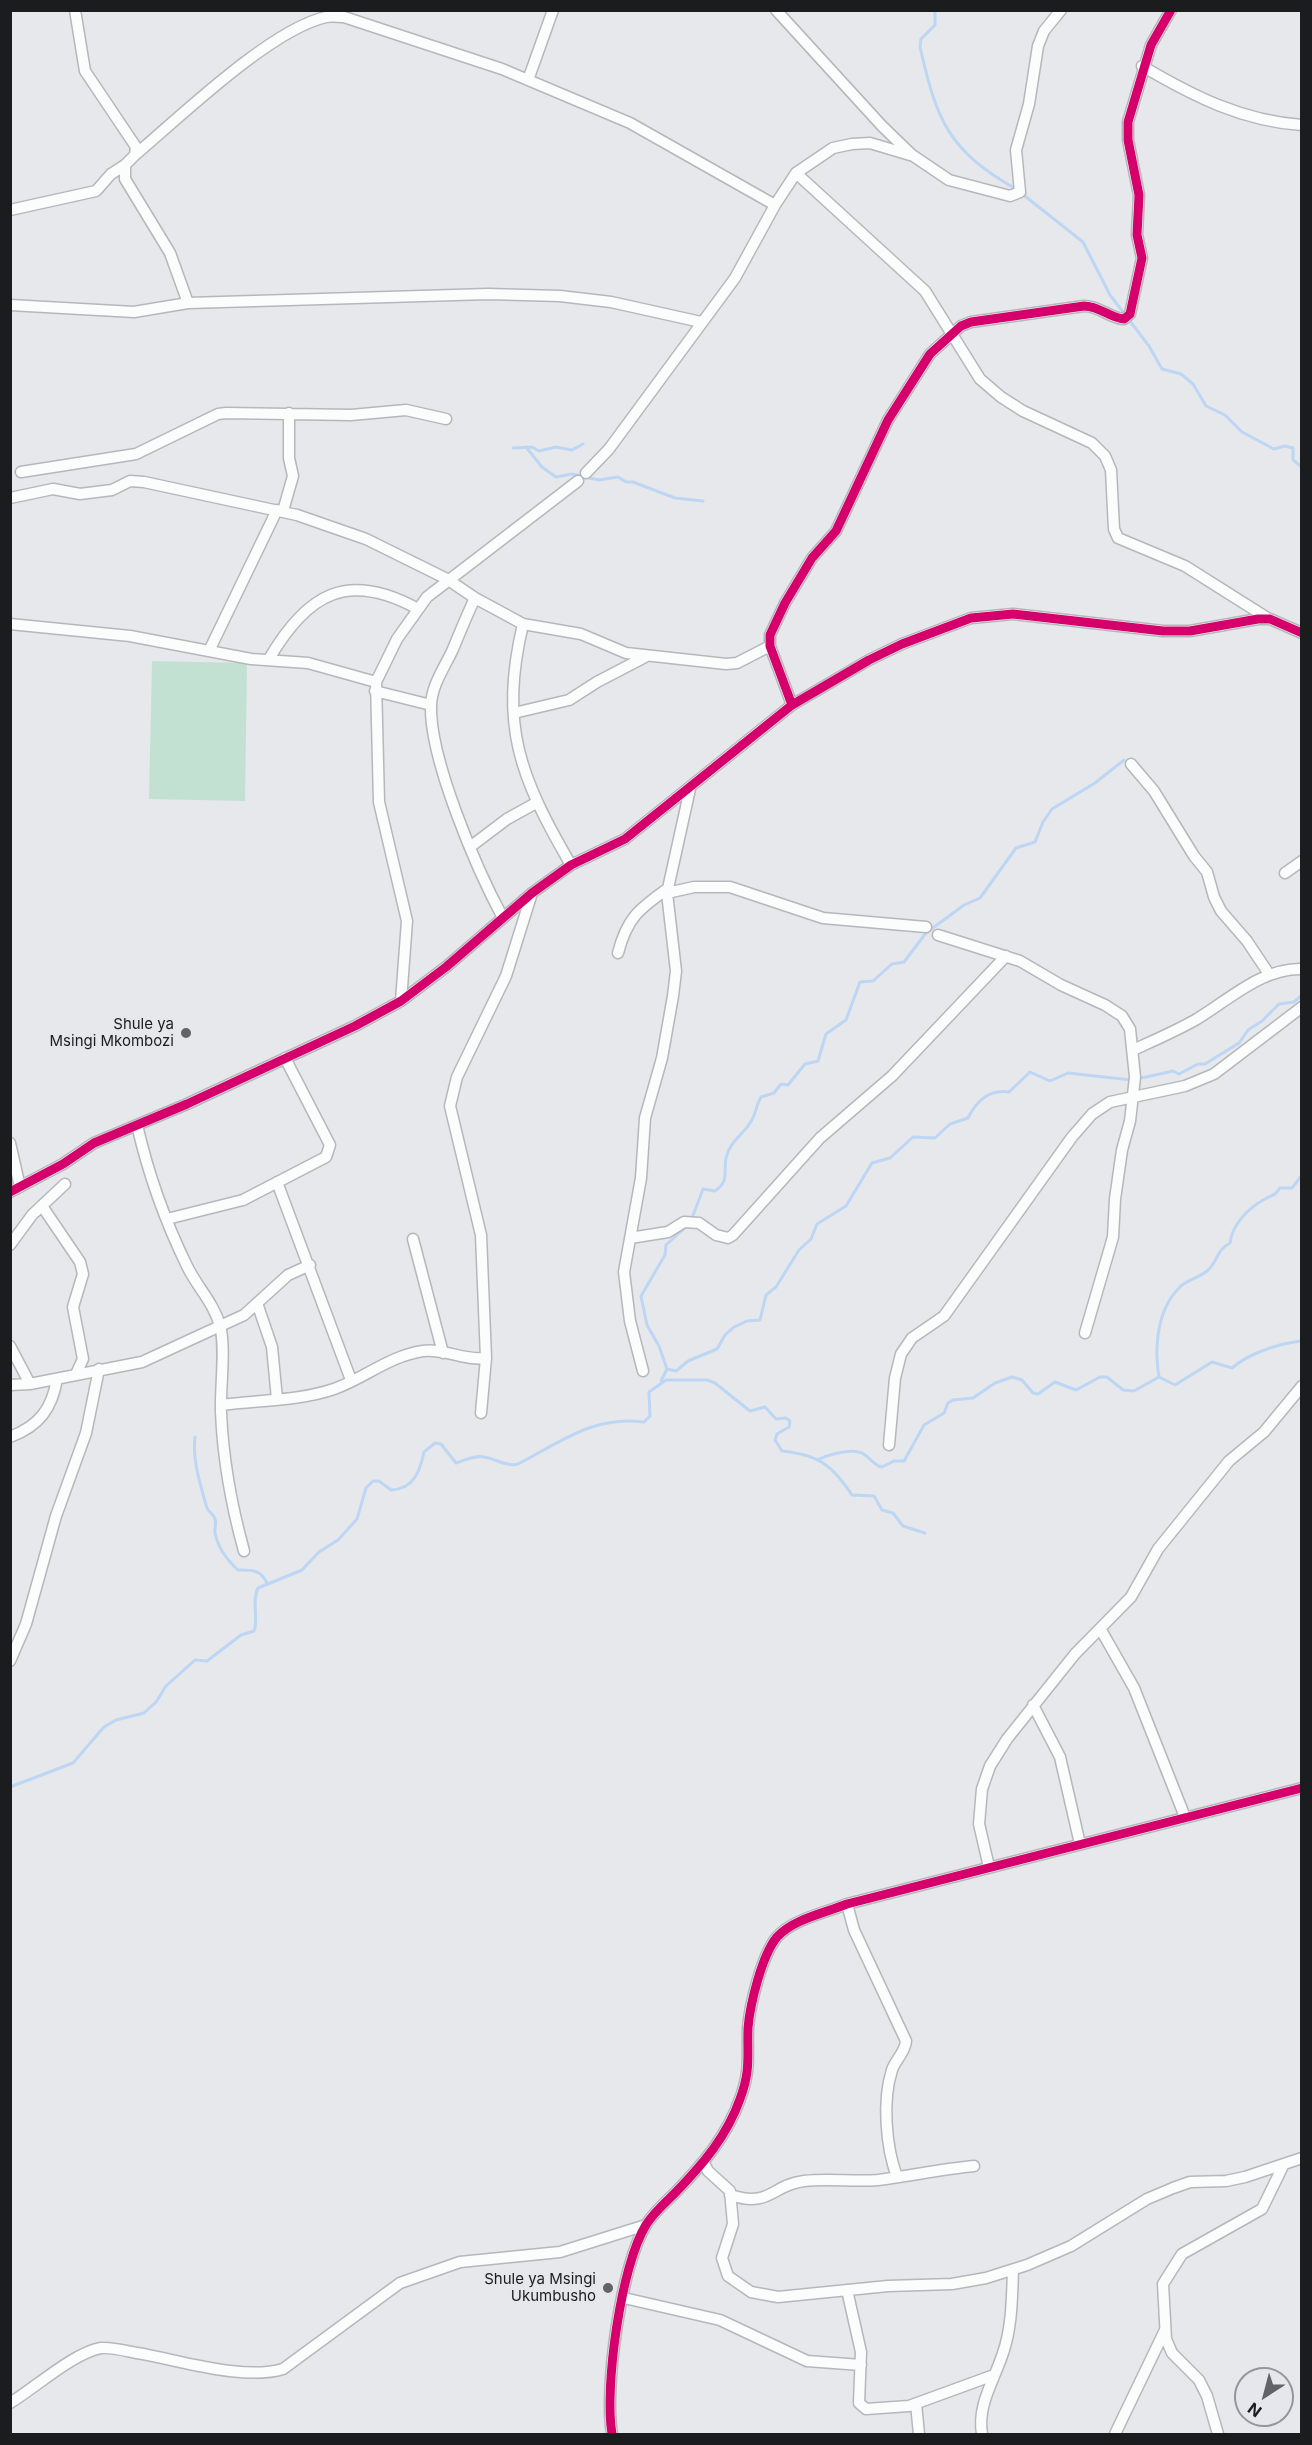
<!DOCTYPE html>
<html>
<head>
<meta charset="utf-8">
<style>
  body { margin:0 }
  #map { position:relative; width:1312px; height:2445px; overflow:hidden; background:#e6e8eb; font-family:Inter,sans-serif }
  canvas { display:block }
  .frame { position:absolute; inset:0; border:12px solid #1b1c1e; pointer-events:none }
  .north { position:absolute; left:1234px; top:2367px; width:60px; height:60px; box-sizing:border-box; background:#e5e7ec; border:2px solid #94969a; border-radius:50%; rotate:216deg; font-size:16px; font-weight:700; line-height:24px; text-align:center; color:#1b1c1e }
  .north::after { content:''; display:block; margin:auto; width:21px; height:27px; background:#626366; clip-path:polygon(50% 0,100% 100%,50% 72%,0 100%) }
</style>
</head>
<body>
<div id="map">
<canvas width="1312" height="2445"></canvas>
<div class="frame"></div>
<div class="north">N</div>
</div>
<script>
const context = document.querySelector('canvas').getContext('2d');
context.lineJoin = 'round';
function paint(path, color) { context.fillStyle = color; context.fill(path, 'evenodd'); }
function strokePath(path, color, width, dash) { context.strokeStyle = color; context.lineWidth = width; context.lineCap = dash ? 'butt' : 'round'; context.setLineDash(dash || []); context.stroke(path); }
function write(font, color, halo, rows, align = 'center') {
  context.font = font + ' Inter,sans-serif'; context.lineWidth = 4.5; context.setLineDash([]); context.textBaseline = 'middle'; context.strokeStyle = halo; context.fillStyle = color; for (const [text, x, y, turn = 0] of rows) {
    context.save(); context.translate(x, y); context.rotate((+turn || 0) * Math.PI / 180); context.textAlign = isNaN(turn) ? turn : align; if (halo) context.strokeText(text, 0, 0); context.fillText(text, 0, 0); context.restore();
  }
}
const green = new Path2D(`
  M152,661L247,663L245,801L149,799Z`);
const stream = new Path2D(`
  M935,10V25L921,39L920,47C937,121 948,150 1016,189
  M1021,193L1083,242L1110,295L1149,346L1162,369L1181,374L1193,384L1206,406L1225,415L1242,432L1274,449L1285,446L1293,448V460L1302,467
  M526,447L542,467L556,477L572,474L599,480L618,477L626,482H633L675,498L703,501
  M513,448L532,447L539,451L556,447L572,450L583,444
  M1137,1079L1173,1071L1179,1074L1198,1064H1205L1239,1043L1248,1030L1262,1021L1279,1004L1294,1002L1302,995
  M692,1218L703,1189L715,1191C730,1181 723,1172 726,1158C730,1141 742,1136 750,1123C756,1115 756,1105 761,1097L774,1093L781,1084L788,1085L805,1064L818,1061L826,1034L846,1020L860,982L873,981L892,964L904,962L926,933L964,905L980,898L1016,848L1035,842L1043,822L1052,809L1095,783L1124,760
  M667,1369L676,1371L688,1361L717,1349L725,1335L734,1327L747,1321L760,1320L766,1295L776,1287L799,1250L811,1239L817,1224L846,1206L872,1163L890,1158L913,1137L935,1138L950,1124L968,1118C976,1102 989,1089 1009,1092L1030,1072L1050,1081L1068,1073L1131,1080
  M1159,1377C1154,1348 1157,1310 1179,1288C1186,1280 1199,1278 1207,1271C1219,1261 1215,1251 1230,1243C1232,1225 1248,1208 1265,1199C1272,1195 1275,1196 1280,1188H1292L1302,1175
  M1159,1377L1175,1385L1212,1362L1232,1368C1248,1354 1279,1343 1302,1341
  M661,1381L667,1369L659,1346L647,1325L641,1296L665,1255L666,1245L689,1224
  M195,1437C192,1460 201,1487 207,1508C209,1513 214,1514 215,1519C217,1523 214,1528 215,1533C218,1548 227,1560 238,1570C252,1570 260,1569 267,1583
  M817,1460C827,1455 851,1448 862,1453C870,1457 873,1465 882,1467L894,1461H904L924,1425L944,1413L948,1403L953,1400L973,1398L995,1383L1012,1377L1022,1380L1033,1393L1038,1394L1055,1382L1076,1390L1100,1377H1107L1123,1390L1134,1391L1159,1377
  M10,1787L73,1763L104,1727L116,1720L144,1713L156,1702L166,1686L195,1660L207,1661L241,1635L254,1631C259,1618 251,1602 258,1588L302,1570L319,1552L338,1540L357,1519L366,1488L373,1481H379L391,1490C414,1489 420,1471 424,1452L435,1443L441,1444L456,1463C466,1460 474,1455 484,1457C496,1459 507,1467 518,1464C561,1442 594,1415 644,1422L650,1416L649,1392L666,1380H707L715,1383L750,1411L765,1407L776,1419L786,1418L790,1421L789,1427L777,1434L775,1440L782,1451C819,1455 832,1465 852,1495L874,1496L882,1510L893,1513L903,1526L925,1533`);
const street = new Path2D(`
  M75,10L85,71L136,147L135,155L125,165V179L170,253L188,303
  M776,10L882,126L912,155L949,180L1010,196L1020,192L1016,150L1029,104L1038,46L1044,31L1061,10
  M1142,66C1193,96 1242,121 1302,125
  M528,80L553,10
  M135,155C180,117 271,29 326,17C331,16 339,17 344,17L502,69L630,123L775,205
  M796,173L925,291L980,379L1001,397L1023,411L1092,443L1105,456L1111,470L1114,529L1118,538L1185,566L1269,619
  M10,210L96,191L111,174L125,165
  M10,305L134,312L188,303L488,294L560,296L611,302L701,322
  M21,472L136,454L218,414L226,413L351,415L406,410L446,419
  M586,473L609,449L735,278L775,205L796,173L833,148L852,144L870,143L910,155
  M10,498L53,489L80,494L112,490L130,481L144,482L297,515L366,539L447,579L475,598L523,624L581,634L626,653L726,664L737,663L770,646
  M283,511L293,476L289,458V413
  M475,598C467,615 460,632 453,649C445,667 432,684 431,705C429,758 477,870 503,918
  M10,624L130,636L251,659L308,663L376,682
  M523,624C499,726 520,777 571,865
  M209,651L277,510
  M269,659C307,594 347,570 418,609
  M375,691L431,705
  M792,705L770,646V635L785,603L812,558L836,531L888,420L930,354L961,326L971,322L1084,306C1100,306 1109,318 1124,319L1130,314L1142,258L1137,235L1139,195L1128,140V122L1151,45L1171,10
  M514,713L569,700L597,682L645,657
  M1131,764L1154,791L1194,856L1207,872L1214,897L1221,911L1247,941L1269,974
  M470,847L507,819L536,803
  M1285,873L1302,861
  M667,893L694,887H730L823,918L926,927
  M938,935L1020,961L1061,985L1105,1005L1122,1016L1130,1029L1135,1077L1130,1121L1122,1150L1115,1199L1113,1237L1085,1333
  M618,953C627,918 639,909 667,889
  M401,1001L407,921L379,802L376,682L397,639L427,597L578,481
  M1133,1050C1155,1040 1176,1031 1197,1019C1230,999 1262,968 1302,969
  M137,1125C148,1173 165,1221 187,1266C197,1287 214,1303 220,1326C226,1347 220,1389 221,1412C223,1461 231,1504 244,1551
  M10,1143L20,1187
  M277,1182L351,1380
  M10,1192L63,1164L94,1143L187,1104L355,1026L401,1001L446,967L532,893L571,865L625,839L792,705L869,660L902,644L971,618L1013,614L1163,631H1190L1258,619H1270L1302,633
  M42,1206L80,1262L83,1274L73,1307L83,1359L76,1374
  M167,1219L243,1200L326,1157L330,1145L285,1058
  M630,1238L668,1232L684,1222L699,1223L716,1235L728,1238L733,1235L820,1138L892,1076L1006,956
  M413,1239L443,1353
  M10,1245L32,1215L65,1184
  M257,1303L272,1347L277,1399
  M10,1346L30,1384
  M643,1371L630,1321L624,1272L641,1178L645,1118L662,1058L673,996L676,971L667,893L690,789
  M10,1385L30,1384L142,1362L244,1315L288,1275L310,1265
  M221,1405C258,1400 299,1401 334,1389C365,1378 389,1356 423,1351C444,1348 464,1361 486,1358
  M481,1413L486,1358L481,1235L450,1106L457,1077L506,976L532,893
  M10,1437C39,1426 52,1409 57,1379
  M889,1445L895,1378L901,1354L912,1338L944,1316L1072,1137L1092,1114L1110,1102L1185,1086L1214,1074L1302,1007
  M1101,1630L1134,1688L1185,1817
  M10,1661L26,1624L56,1516L86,1433L99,1369
  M1033,1705L1060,1757L1080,1844
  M989,1867L979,1824L982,1789L990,1766L1007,1739L1075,1654L1131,1597L1158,1549L1229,1461L1264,1432L1302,1386
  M847,1904L854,1930L906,2041C905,2053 895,2060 892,2070C882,2101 886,2147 897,2177
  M704,2163L708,2171L730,2191L733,2224L722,2258L728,2276L751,2292L778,2297L888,2286L952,2284L986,2278L1027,2265L1071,2246L1147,2199L1173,2188L1190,2182L1226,2181L1245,2177L1302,2158
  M730,2195C771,2208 771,2185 804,2181C828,2178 853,2182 878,2180C910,2176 942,2169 974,2166
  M847,2290L861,2352L859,2403L866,2409L909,2406L994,2375
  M624,2298L720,2320L807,2361L861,2365
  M10,2403C35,2388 73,2353 101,2348C112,2347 126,2351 137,2353C179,2360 243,2381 283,2369L400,2283L460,2262L560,2252L646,2225
  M916,2404L919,2434
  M612,2434C604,2388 621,2265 646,2225C653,2213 666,2202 676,2192C703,2164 727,2136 740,2099C751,2070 747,2056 748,2028C750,2004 762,1955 777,1937C793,1919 825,1913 847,1904L1302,1788
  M982,2434C977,2405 994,2381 1003,2353C1012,2327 1012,2297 1013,2270
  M1115,2434L1165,2330
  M1218,2434L1207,2396L1199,2380L1172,2353L1166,2339L1163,2284L1182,2254L1262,2209L1283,2166`);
const cycleway = new Path2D(`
  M792,705L770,646V635L785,603L812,558L836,531L888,420L930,354L961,326L971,322L1084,306C1100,306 1109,318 1124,319L1130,314L1142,258L1137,235L1139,195L1128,140V122L1151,45L1171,10
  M10,1192L63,1164L94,1143L187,1104L355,1026L401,1001L446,967L532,893L571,865L625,839L792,705L869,660L902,644L971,618L1013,614L1163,631H1190L1258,619H1270L1302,633
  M612,2434C604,2388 621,2265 646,2225C653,2213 666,2202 676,2192C703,2164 727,2136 740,2099C751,2070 747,2056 748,2028C750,2004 762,1955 777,1937C793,1919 825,1913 847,1904L1302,1788`);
const markers = [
  [186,1033,6,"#626366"],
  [608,2288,6,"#626366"]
];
const poiNames = [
  ["Shule ya",174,1024],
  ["Msingi Mkombozi",174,1041],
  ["Shule ya Msingi",596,2279],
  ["Ukumbusho",596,2296]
];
paint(green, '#c3e1d3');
strokePath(stream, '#bdd6f4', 3);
strokePath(street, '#b6b7ba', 13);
strokePath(street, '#fbfcfc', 10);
strokePath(cycleway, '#d6006c', 9);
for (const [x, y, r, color] of markers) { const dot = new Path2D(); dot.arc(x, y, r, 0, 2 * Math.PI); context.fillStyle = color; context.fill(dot); strokePath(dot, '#e5e7ec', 2); }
write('15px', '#1b1c1e', '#e5e7ec', poiNames, 'right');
</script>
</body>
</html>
